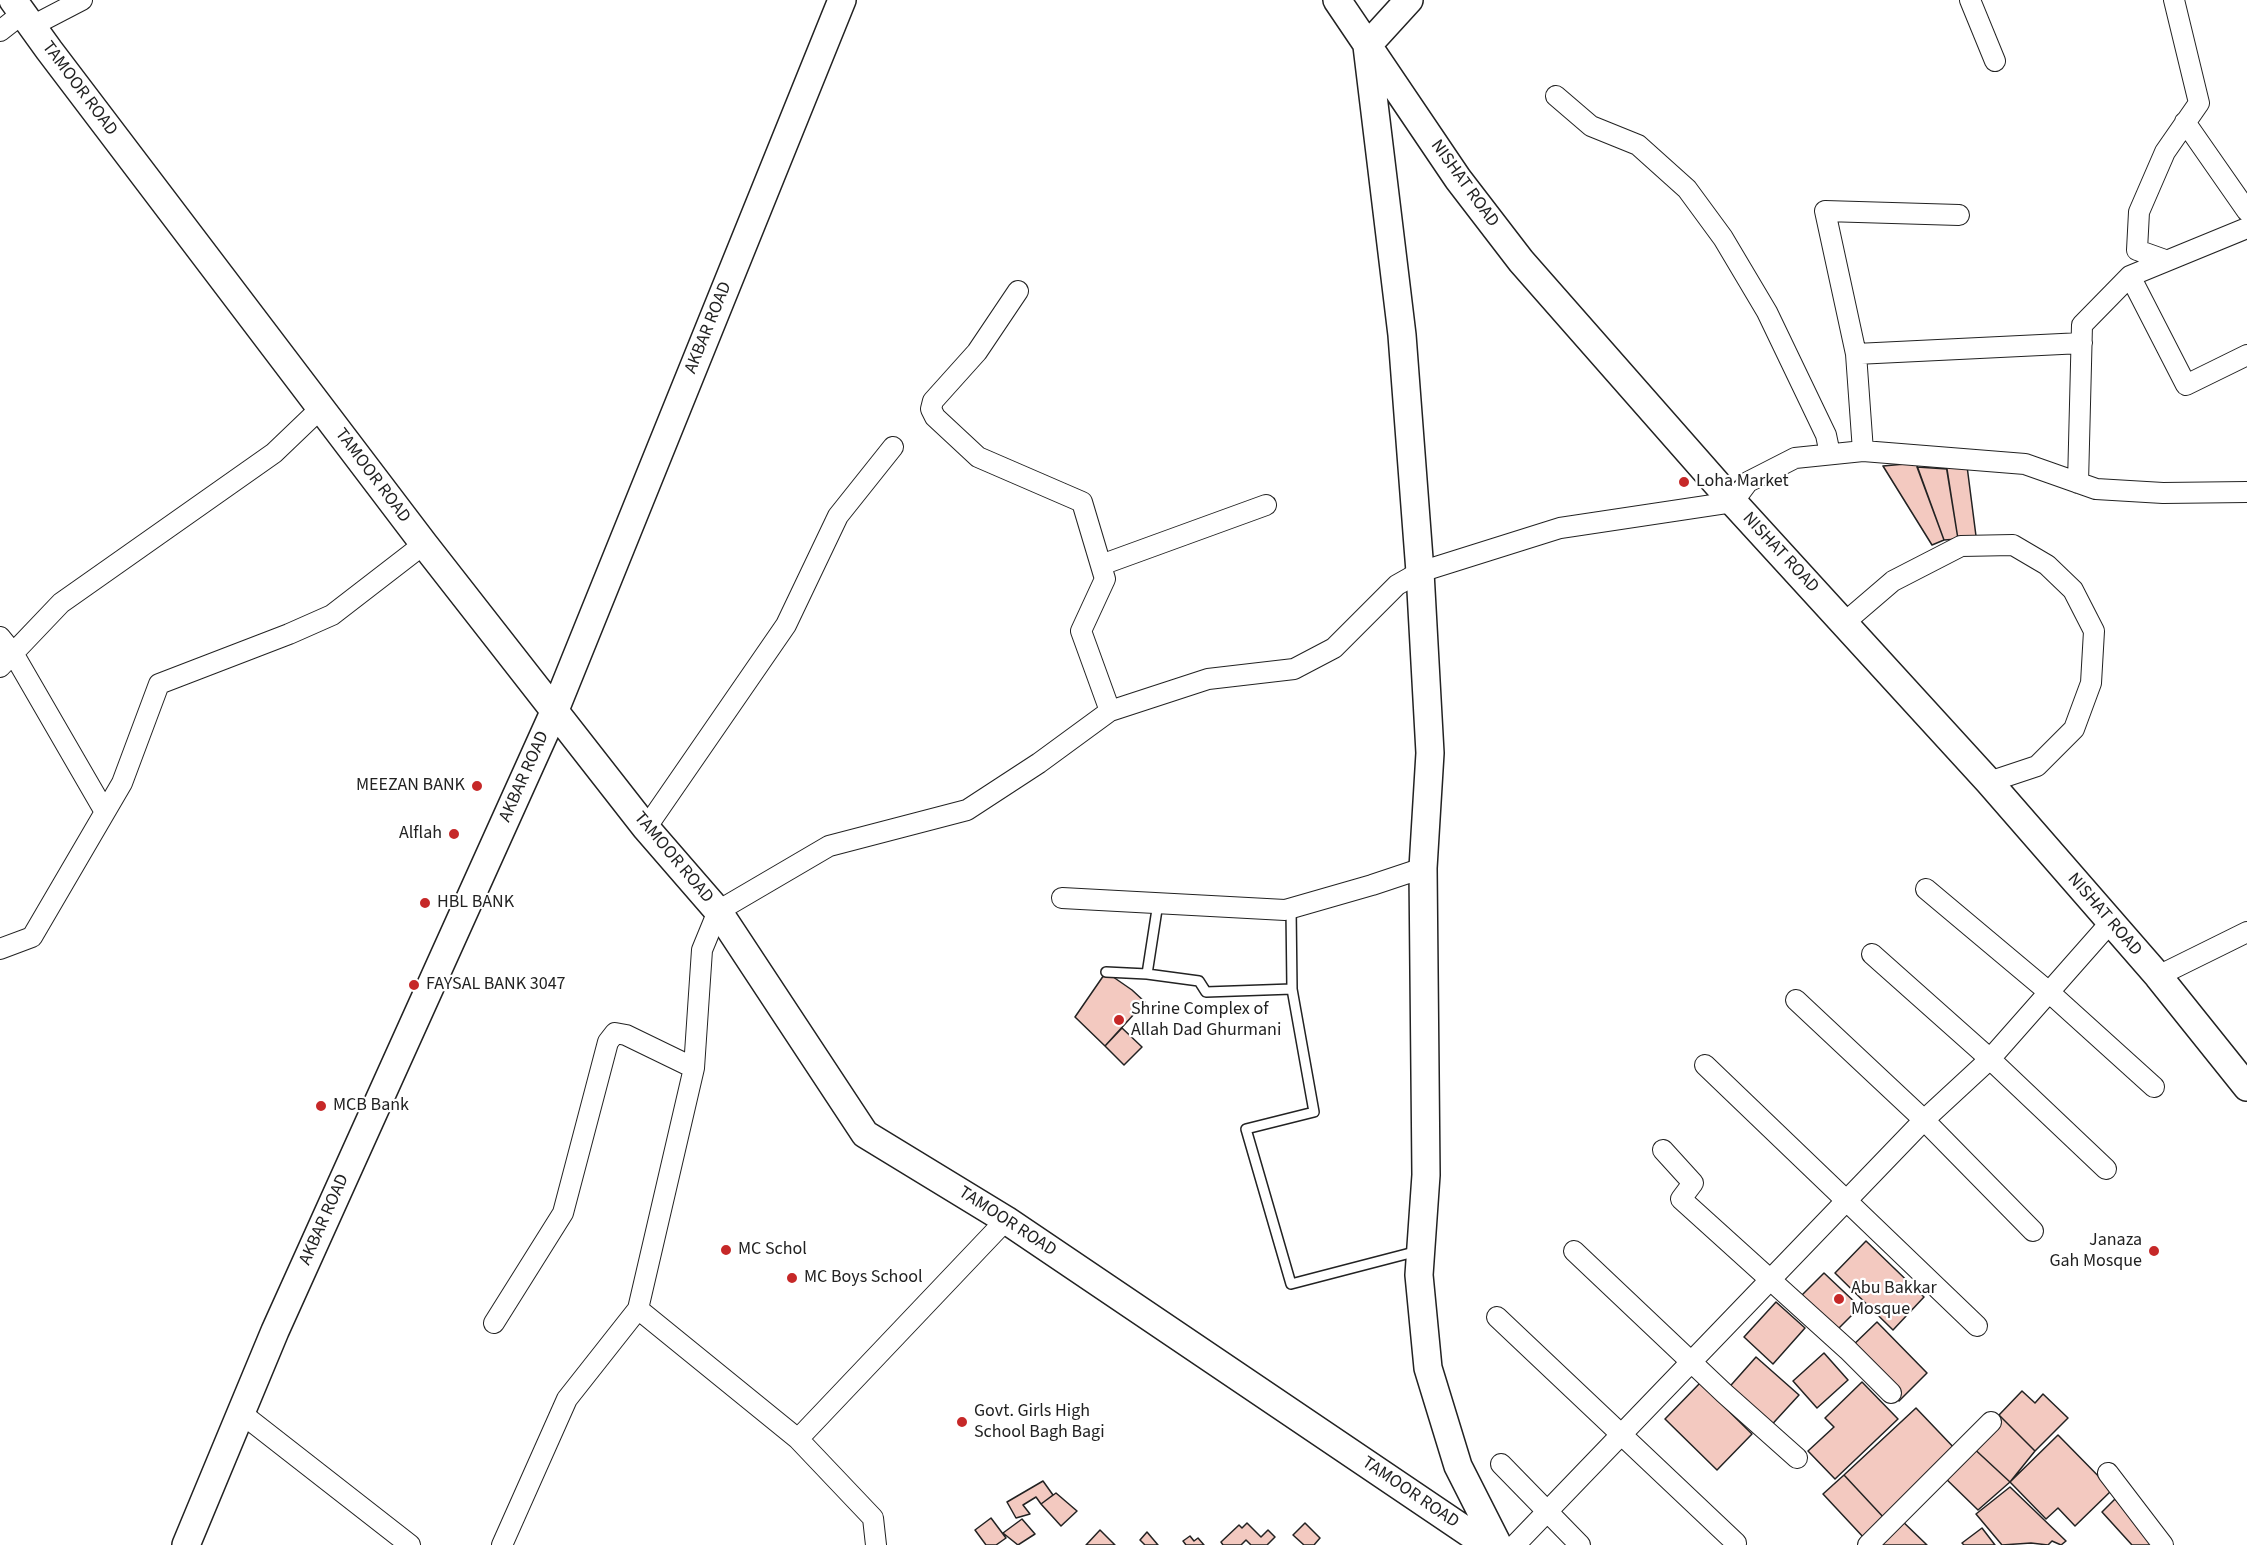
<!DOCTYPE html>
<html>
<head>
<meta charset="utf-8">
<style>
  body { margin:0 }
  canvas { display:block; background:#fff }
</style>
</head>
<body>
<canvas width="2247" height="1545"></canvas>
<script>
const context = document.querySelector('canvas').getContext('2d');
context.lineJoin = 'round';
function paint(path, color) { context.fillStyle = color; context.fill(path, 'evenodd'); }
function strokePath(path, color, width, dash) { context.strokeStyle = color; context.lineWidth = width; context.lineCap = dash ? 'butt' : 'round'; context.setLineDash(dash || []); context.stroke(path); }
function write(font, color, halo, rows, align = 'center') {
  context.font = font + ' "Source Sans 3",sans-serif'; context.lineWidth = 4.5; context.setLineDash([]); context.textBaseline = 'middle'; context.strokeStyle = halo; context.fillStyle = color; for (const [text, x, y, turn = 0] of rows) {
    context.save(); context.translate(x, y); context.rotate((+turn || 0) * Math.PI / 180); context.textAlign = isNaN(turn) ? turn : align; if (halo) context.strokeText(text, 0, 0); context.fillText(text, 0, 0); context.restore();
  }
}
const building = new Path2D(`
  M1916,463L1944,540L1932,545L1883,466Z
  M1946,465L1967,466L1976,536L1958,539Z
  M1917,467L1947,469L1958,539L1944,540Z
  M1106,972L1132,990L1145,1002L1105,1046L1075,1017Z
  M1122,1028L1142,1047L1124,1065L1105,1046Z
  M1866,1241L1924,1297L1893,1330L1835,1273Z
  M1824,1273L1860,1307L1831,1336L1796,1301Z
  M1776,1302L1805,1328L1773,1364L1744,1337Z
  M1877,1322L1927,1373L1899,1401L1848,1350Z
  M1824,1353L1848,1380L1817,1408L1793,1381Z
  M1756,1357L1799,1395L1766,1431L1724,1393Z
  M1862,1382L1898,1419L1835,1479L1808,1451L1834,1427L1825,1418Z
  M1700,1383L1752,1434L1717,1470L1665,1419Z
  M2022,1391L2035,1403L2043,1394L2068,1418L2035,1451L1999,1415Z
  M1916,1408L1958,1452L1885,1519L1844,1475Z
  M1999,1415L2035,1451L2010,1482L1969,1444Z
  M2058,1435L2112,1490L2075,1526L2058,1508L2046,1519L2010,1482Z
  M1969,1444L2010,1482L1978,1510L1941,1474Z
  M1844,1475L1885,1519L1865,1539L1823,1494Z
  M1043,1481L1053,1495L1041,1504L1036,1497L1023,1505L1030,1514L1016,1518L1007,1502Z
  M2010,1487L2066,1541L2061,1545L2052,1541L2048,1545L2031,1543L2002,1545L1976,1514Z
  M1056,1493L1077,1511L1061,1526L1041,1504Z
  M2115,1499L2155,1543L2152,1545H2132L2102,1512Z
  M1897,1516L1927,1545H1868Z
  M991,1518L1006,1538L996,1545H986L975,1530Z
  M1022,1519L1035,1534L1018,1545L1003,1533Z
  M1247,1523L1261,1537L1268,1530L1275,1537L1267,1545H1251L1246,1540L1241,1545H1223L1221,1542L1239,1525L1242,1528Z
  M1305,1523L1320,1538L1314,1545H1304L1293,1535Z
  M1982,1528L1995,1545H1964L1962,1543Z
  M1100,1530L1115,1545H1086Z
  M1147,1532L1158,1545H1145L1140,1540Z
  M1190,1536L1194,1541L1198,1538L1204,1545H1186L1183,1541Z`);
const lane = new Path2D(`
  M1291,908L1292,989L1314,1112L1246,1129L1291,1284L1418,1251
  M1106,972L1147,974L1199,981L1206,992L1292,989
  M1147,974L1158,903`);
const street = new Path2D(`
  M1970,0L1995,61
  M32,26L82,0
  M0,31L23,13
  M1556,96L1591,126L1638,145L1687,189L1723,238L1767,312L1826,435L1830,454
  M2185,122L2247,211
  M2165,260L2137,250L2139,212L2165,152L2199,103L2174,0
  M2130,276L2186,385L2247,355
  M1018,291L977,352L933,401L931,409L935,417L978,457L1082,502L1105,579L1081,631L1110,711
  M1856,354L2082,343
  M1863,451L1856,354L1825,211L1959,215
  M2078,483L2082,325L2130,276L2247,228
  M1101,565L1266,505
  M1844,623L1893,581L1961,546L2013,545L2047,565L2073,590L2094,631L2091,683L2074,729L2037,766L1989,782
  M0,637L13,653L105,812
  M0,667L61,603L274,453L321,408
  M646,828L786,625L838,516L893,447
  M1926,889L2050,993L2154,1087
  M1062,898L1285,910L1372,885L1423,868
  M0,949L32,937L122,783L159,684L289,634L332,615L424,544
  M1872,954L1990,1059L2106,1169
  M2158,976L2247,932
  M1796,1000L1924,1120L2033,1231
  M1705,1065L1977,1326
  M1663,1150L1693,1183L1681,1199L1848,1350L1891,1393
  M1574,1251L1724,1393L1797,1458
  M638,1309L798,1439L873,1518L876,1545
  M1497,1317L1736,1543
  M494,1323L563,1213L608,1042L615,1033L626,1035L694,1068
  M241,1413L410,1545
  M798,1439L1006,1220
  M1501,1464L1580,1545
  M2108,1473L2163,1545
  M502,1545L567,1399L638,1309L694,1068L702,950L718,911L829,846L967,810L1039,763L1110,711L1208,679L1294,669L1334,648L1397,585L1420,572L1560,528L1733,502L1748,482L1795,458L1863,451L2025,464L2096,489L2163,493L2247,492
  M1515,1545L1924,1120L1990,1059L2110,923
  M1868,1545L1991,1422`);
const secondary = new Path2D(`
  M13,0L49,50L424,544L646,828L718,911L865,1134L1006,1220L1487,1545
  M1337,0L1458,179L1521,261L1733,502L1989,782L2158,976L2247,1087
  M1409,0L1367,46L1402,335L1420,572L1430,753L1423,868L1426,1175L1419,1275L1428,1368L1458,1466L1498,1545
  M186,1545L275,1331L555,710L842,0`);
const markers = [
  [1684,482,6,"#c62828"],
  [477,786,6,"#c62828"],
  [454,834,6,"#c62828"],
  [425,903,6,"#c62828"],
  [414,985,6,"#c62828"],
  [1119,1020,6,"#c62828"],
  [321,1106,6,"#c62828"],
  [726,1250,6,"#c62828"],
  [2154,1251,6,"#c62828"],
  [792,1278,6,"#c62828"],
  [1839,1299,6,"#c62828"],
  [962,1422,6,"#c62828"]
];
const streetNames = [
  ["TAMOOR ROAD",79,89,53],
  ["NISHAT ROAD",1464,184,54],
  ["AKBAR ROAD",709,328,-68],
  ["TAMOOR ROAD",372,476,53],
  ["NISHAT ROAD",1780,553,47],
  ["AKBAR ROAD",525,777,-66],
  ["TAMOOR ROAD",673,858,50],
  ["NISHAT ROAD",2104,915,49],
  ["AKBAR ROAD",325,1220,-66],
  ["TAMOOR ROAD",1007,1222,33],
  ["TAMOOR ROAD",1410,1493,34]
];
const poiNames = [
  ["Loha Market",1696,482],
  ["MEEZAN BANK",465,786,"right"],
  ["Alflah",442,834,"right"],
  ["HBL BANK",437,903],
  ["FAYSAL BANK 3047",426,985],
  ["Shrine Complex of",1131,1010],
  ["Allah Dad Ghurmani",1131,1031],
  ["MCB Bank",333,1106],
  ["Janaza",2142,1241,"right"],
  ["Gah Mosque",2142,1262,"right"],
  ["MC Schol",738,1250],
  ["MC Boys School",804,1278],
  ["Abu Bakkar",1851,1289],
  ["Mosque",1851,1310],
  ["Govt. Girls High",974,1412],
  ["School Bagh Bagi",974,1433]
];
paint(building, '#f3c9c0');
strokePath(building, '#222', 1.5);
strokePath(lane, '#222', 12);
strokePath(street, '#222', 22);
strokePath(secondary, '#222', 30);
strokePath(lane, '#fff', 9);
strokePath(street, '#fff', 20);
strokePath(secondary, '#fff', 27);
for (const [x, y, r, color] of markers) { const dot = new Path2D(); dot.arc(x, y, r, 0, 2 * Math.PI); context.fillStyle = color; context.fill(dot); strokePath(dot, '#fff', 2); }
write('18px', '#222', '#fff', streetNames);
write('18px', '#222', '#fff', poiNames, 'left');
</script>
</body>
</html>
